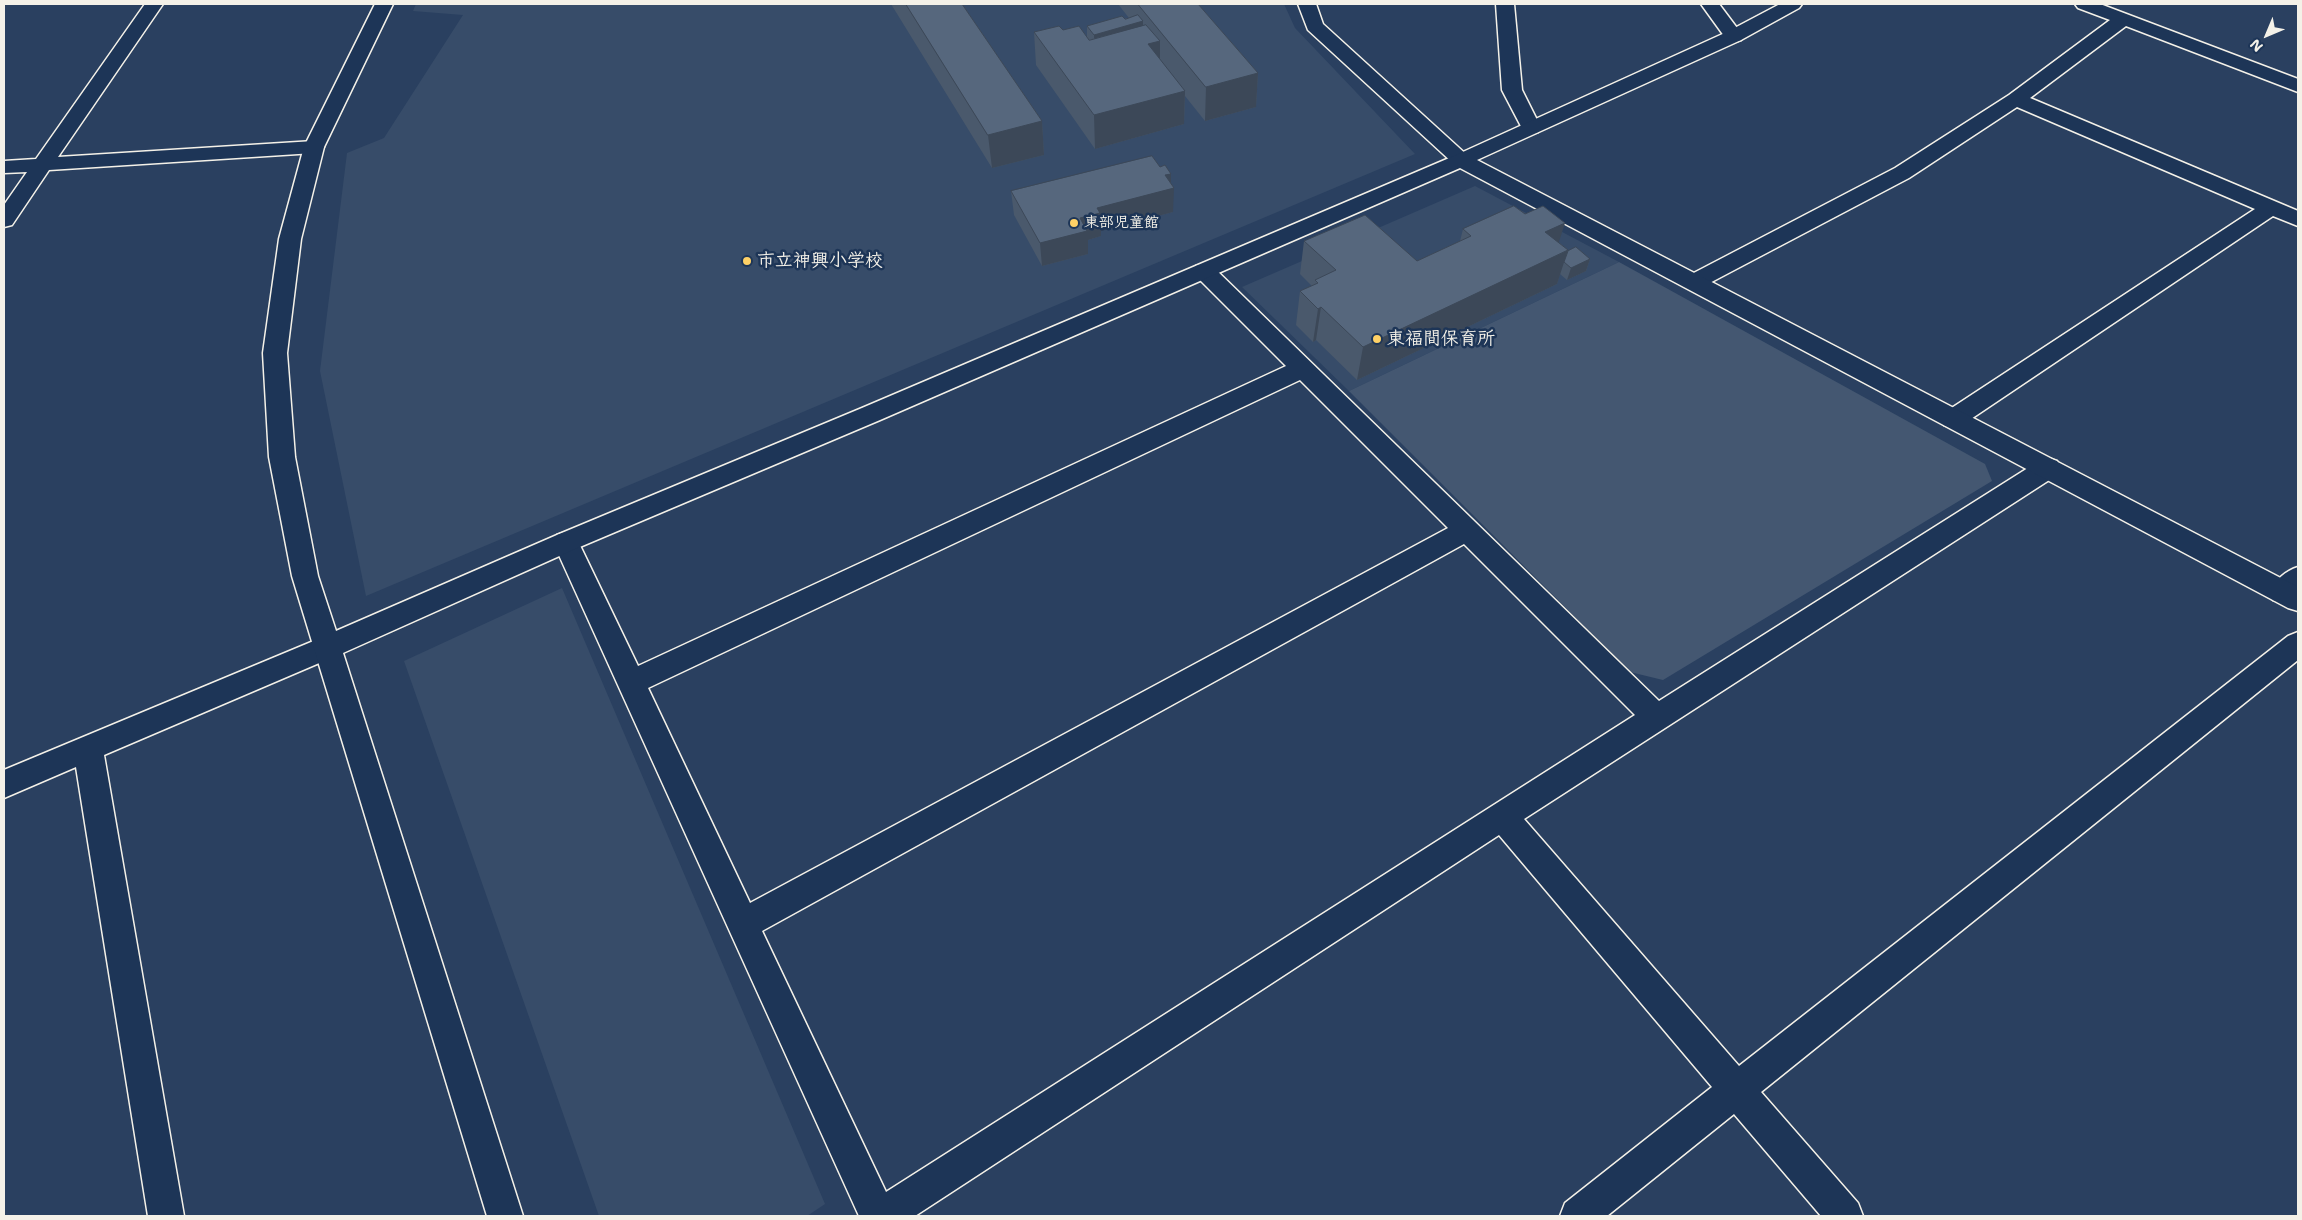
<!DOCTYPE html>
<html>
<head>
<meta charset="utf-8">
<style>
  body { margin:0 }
  #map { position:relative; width:2302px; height:1220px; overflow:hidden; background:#2a4060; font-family:"Shantell Sans",sans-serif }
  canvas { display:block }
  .frame { position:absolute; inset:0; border:5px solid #f4f1e8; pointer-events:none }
  .north { position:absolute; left:2242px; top:10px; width:50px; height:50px; -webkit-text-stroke:4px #1d3557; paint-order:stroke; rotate:225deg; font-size:14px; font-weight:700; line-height:20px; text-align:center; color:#f4f1e8 }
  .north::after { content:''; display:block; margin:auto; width:18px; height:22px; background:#f4f1e8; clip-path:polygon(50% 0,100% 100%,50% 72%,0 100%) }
</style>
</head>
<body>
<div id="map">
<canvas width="2302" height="1220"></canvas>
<div class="frame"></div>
<div class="north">N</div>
</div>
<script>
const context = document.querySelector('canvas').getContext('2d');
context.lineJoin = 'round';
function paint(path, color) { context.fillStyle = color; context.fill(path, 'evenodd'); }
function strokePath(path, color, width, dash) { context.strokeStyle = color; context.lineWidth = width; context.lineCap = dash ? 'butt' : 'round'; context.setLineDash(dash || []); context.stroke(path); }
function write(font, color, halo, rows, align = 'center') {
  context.font = font + ' "Shantell Sans","Klee One",sans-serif'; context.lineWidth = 5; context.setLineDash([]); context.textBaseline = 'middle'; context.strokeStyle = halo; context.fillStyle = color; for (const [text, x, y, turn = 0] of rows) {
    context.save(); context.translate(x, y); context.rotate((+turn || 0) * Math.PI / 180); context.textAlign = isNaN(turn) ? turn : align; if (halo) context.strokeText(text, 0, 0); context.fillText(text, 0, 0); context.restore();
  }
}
const built = new Path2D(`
  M416,4H1284L1295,28L1415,154L366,596L320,371L347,153L384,138L463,15L413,11Z
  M1475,186L1619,262L1349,391L1242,287Z
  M562,588L825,1204L807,1216H599L404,661Z`);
const green = new Path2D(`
  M1619,262L1985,464L1992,481L1663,680L1630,672L1349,391Z`);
const minor = new Path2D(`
  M145,4H163L58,157L314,141L321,143L324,147L321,151L314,153L49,170L12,225L4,227V205L27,172L4,173V161L36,159Z
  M1298,4H1316L1323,24L1468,156L1471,160L1468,164L1461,166L1454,164L1308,30Z
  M1496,4H1514L1522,90L1541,128L1538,132L1531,134L1524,132L1502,90Z
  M1701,4H1719L1743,36L1741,40L1734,42L1727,40Z
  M2075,4H2100L2298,79V92L2126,26L2030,98L2298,211V226L2273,216L1962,425L1953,428L1944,425L1941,419L1944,413L2255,209L2017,107L1909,178L1702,287L1694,290L1686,287L1683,282L1686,277L1895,168L2009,95L2110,20L2078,8Z
  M1204,264L1212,266L1659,701L2039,461L2048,458L2057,461L2061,468L2057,475L1524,819L1739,1066L2288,636L2298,632V660L1761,1092L1858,1203L1863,1216H1821L1734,1114L1607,1216H1560L1565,1203L1712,1087L1499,835L915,1216H859L553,542L557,535L566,532L575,535L638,666L1286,366L1196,276L1193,271L1196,266ZM1300,380L1448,528L750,903L648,688ZM1464,544L1635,715L886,1192L762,931Z
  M2298,567V594C2290,602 2284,603 2273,600L2269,592C2276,580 2285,571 2298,567Z
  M328,635L338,639L342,647L338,655L104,755L184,1216H148L76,767L4,798V770Z`);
const tertiary = new Path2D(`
  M375,4H393L324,147L301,239L287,353L295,457L318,576L336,631L557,535L862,408L1454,156L1727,32L1780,4H1802L1799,8L1741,40L1477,160L2298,587V611L2288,608L1460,168L880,420L575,549L343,653L523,1216H487L292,576L269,457L263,353L279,239L304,147Z`);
const wall = new Path2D(`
  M891,4H962L1042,121L1044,155L992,168Z
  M1118,4H1198L1258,73L1256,107L1205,121L1185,96L1184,124L1095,149L1036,65L1034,32L1063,30L1087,37V26L1129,18Z
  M1171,183L1173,212L1101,231V236L1088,240V254L1042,266L1014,215L1011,191Z
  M1525,214L1568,250V251L1590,259L1586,271L1567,280L1560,274L1557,284L1357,380L1316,340L1313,342L1296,325L1300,291L1312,286L1300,274L1304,241L1417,261L1460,241L1463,229Z`);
const shadedWall = new Path2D(`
  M1143,21V54L1095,69L1094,35Z
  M1160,41V75L1148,44Z
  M1258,73L1256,107L1205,121L1206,87Z
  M1185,91L1184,124L1095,149L1094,115Z
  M1042,121L1044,155L992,168L988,135Z
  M1171,174V189L1174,188L1173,212L1101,231V236L1088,240V254L1042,266L1040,243L1097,208L1165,175Z
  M1565,223L1554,257L1568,250L1557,284L1357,380L1363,347L1545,232Z
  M1590,259L1586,271L1567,280L1571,268Z
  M1321,307L1316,340L1313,342L1318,309Z`);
const building = new Path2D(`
  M906,4H962L1042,121L988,135Z
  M1138,4H1198L1258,73L1206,87Z
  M1138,15L1143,21L1094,35L1087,26L1122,16L1125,19Z
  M1146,25L1160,41L1148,44L1185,91L1094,115L1034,32L1059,26L1063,30L1079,26L1089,40Z
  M1152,156L1160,167L1165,165L1171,174L1165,175L1174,188L1097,208L1100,213L1080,218L1087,231L1040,243L1011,191Z
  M1514,206L1525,214L1543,206L1565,223L1545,232L1568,250L1363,347L1321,307L1318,309L1300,291L1318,283L1315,280L1336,270L1304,241L1365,215L1417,261L1471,236L1463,229Z
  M1576,247L1590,259L1571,268L1564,262L1568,251Z`);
const markers = [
  [1074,223,5,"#ffd166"],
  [747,261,5,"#ffd166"],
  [1377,339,5,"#ffd166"]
];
const farPoinames = [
  ["東部児童館",1084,223]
];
const poiNames = [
  ["市立神興小学校",757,261],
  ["東福間保育所",1387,339]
];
paint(built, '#374c69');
paint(green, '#445771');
strokePath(minor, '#f4f1e8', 3);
strokePath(tertiary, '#f4f1e8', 3);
paint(minor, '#1d3557');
paint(tertiary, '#1d3557');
paint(wall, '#4a596c');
paint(shadedWall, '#3c4858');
paint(building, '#56677d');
strokePath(building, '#3c4858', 1);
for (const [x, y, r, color] of markers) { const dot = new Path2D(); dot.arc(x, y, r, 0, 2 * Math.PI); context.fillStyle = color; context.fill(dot); strokePath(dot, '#1d3557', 2); }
write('bold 15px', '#f4f1e8', '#1d3557', farPoinames, 'left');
write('bold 18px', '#f4f1e8', '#1d3557', poiNames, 'left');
</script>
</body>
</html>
